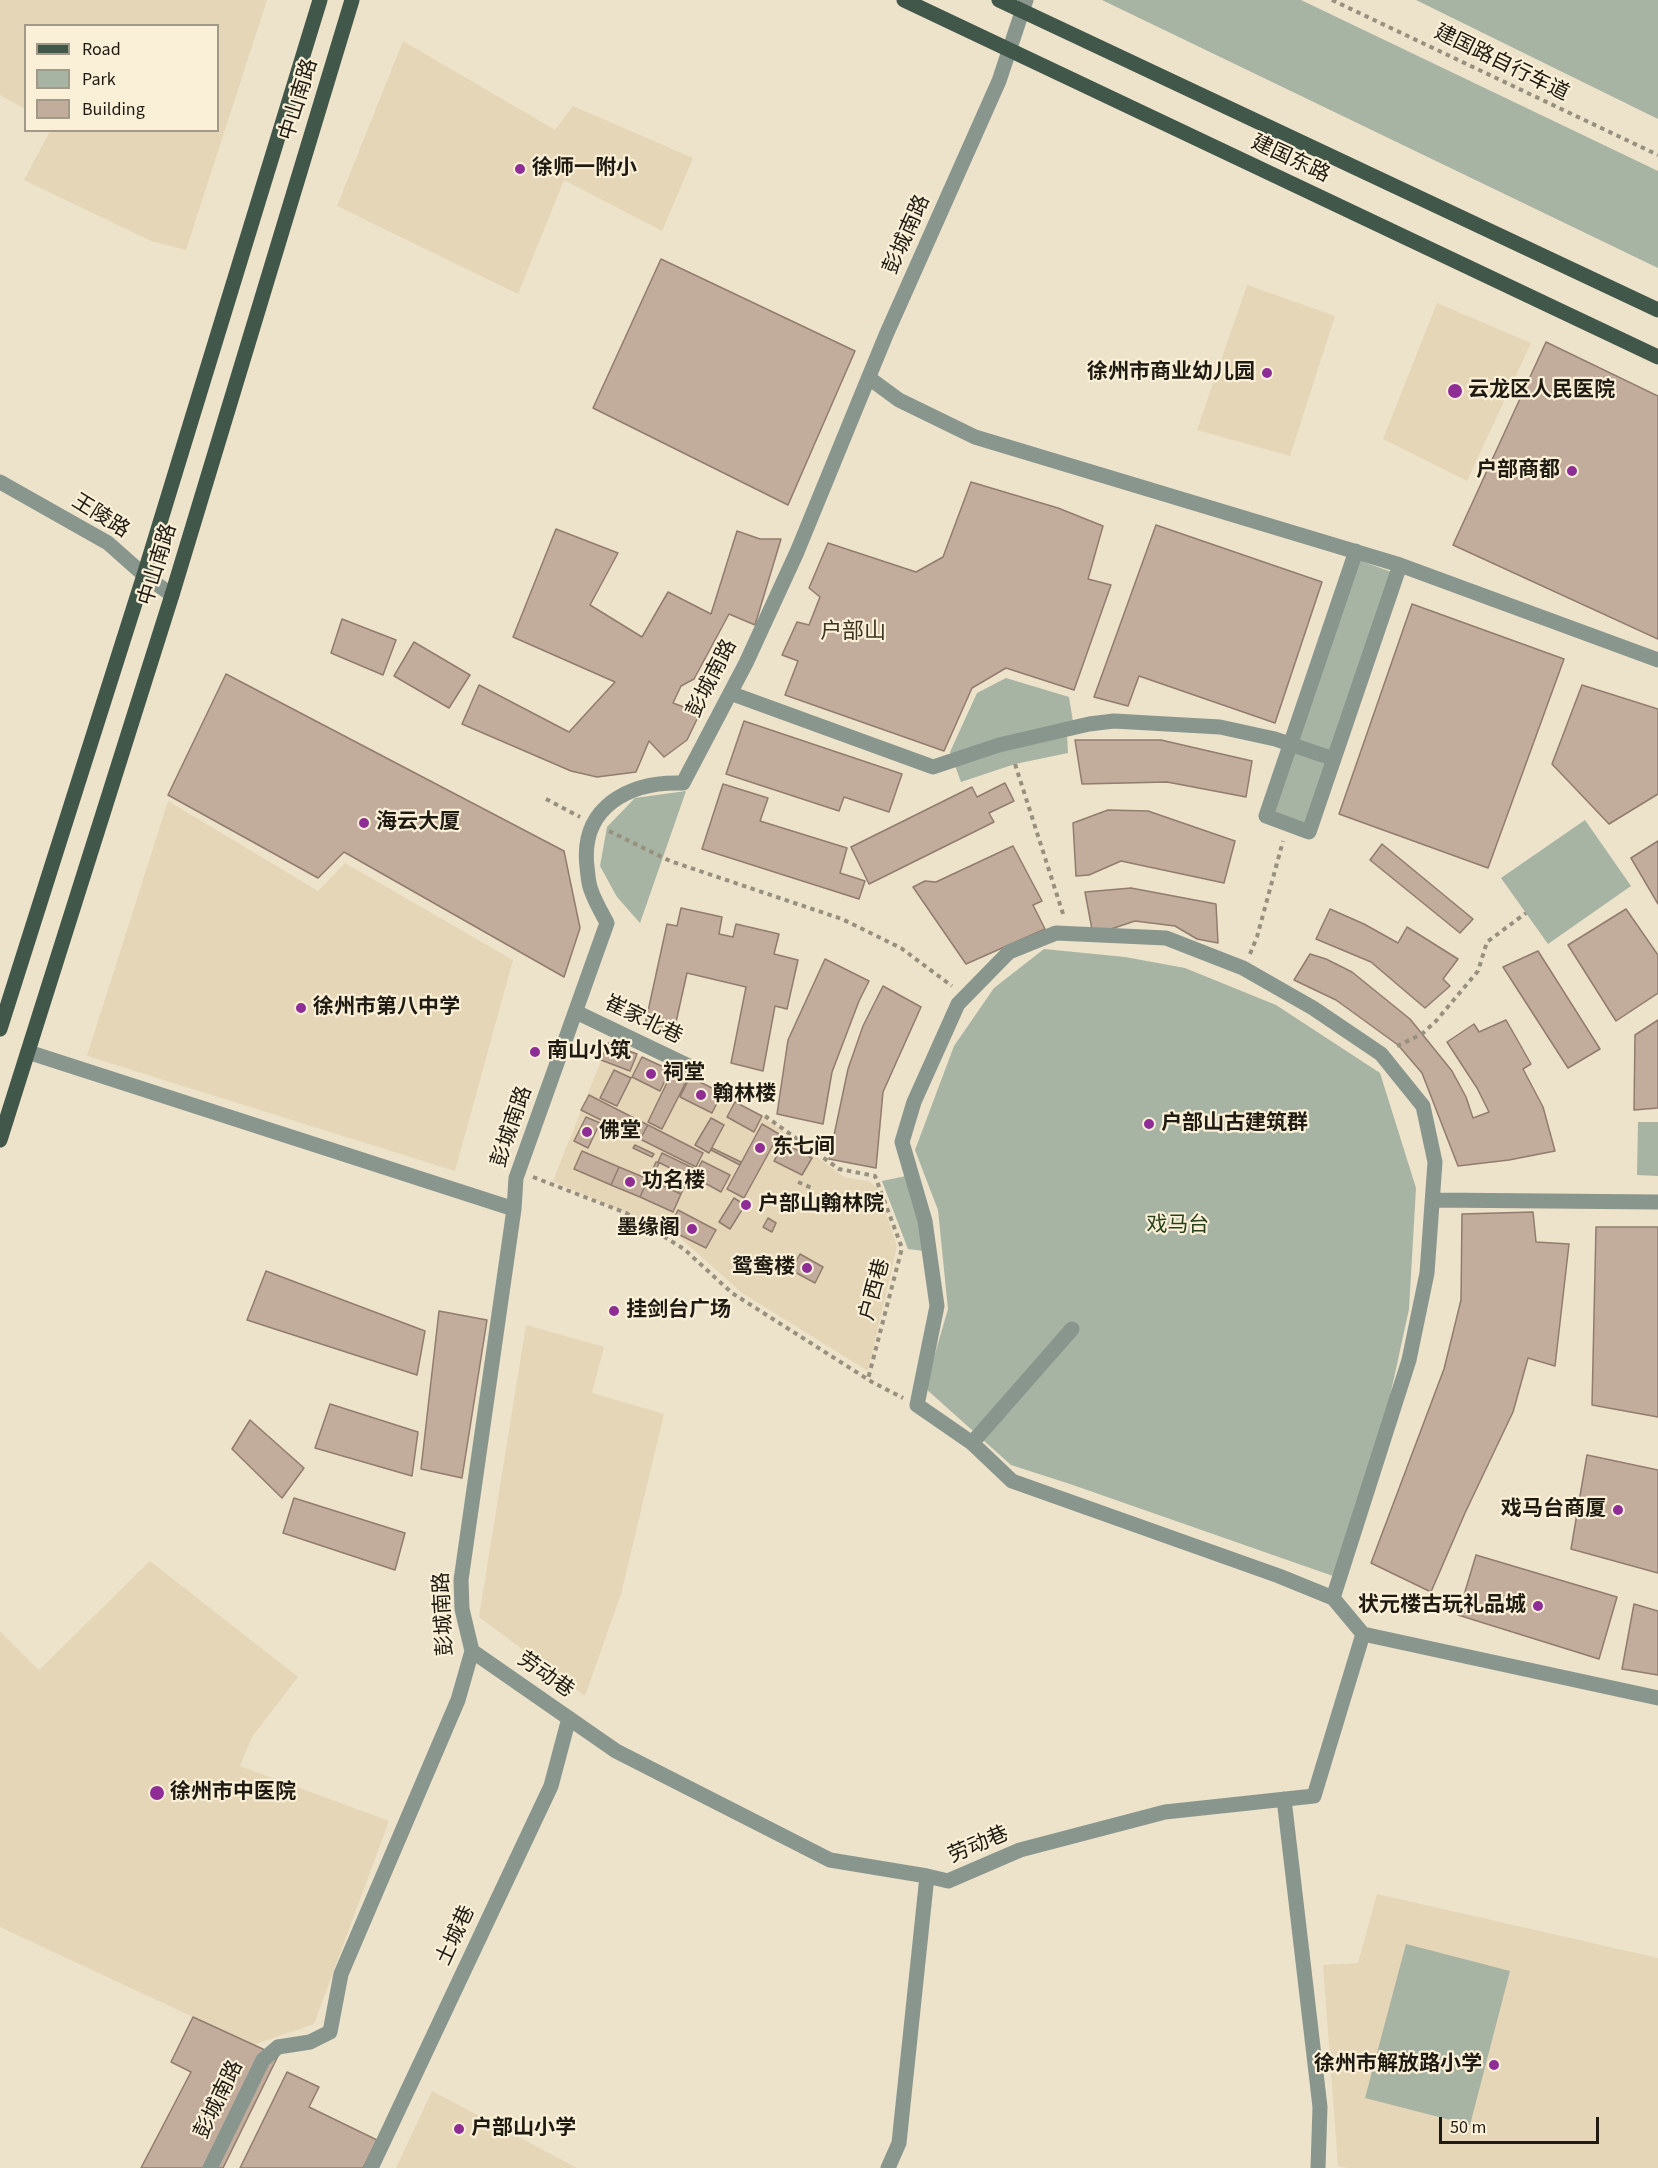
<!DOCTYPE html>
<html>
<head>
<meta charset="utf-8">
<style>
  body { margin:0 }
  #map { position:relative; width:1658px; height:2168px; overflow:hidden; background:#ede2ca; font-family:"Source Sans 3",sans-serif }
  canvas { display:block }
  .legend { position:absolute; left:24px; top:24px; width:195px; height:108px; box-sizing:border-box; background:#faefd7; border:2px solid #a29a88; margin:0; padding:8px 10px; list-style:none; font-size:18px; color:#1f1b12 }
  .legend li { display:flex; align-items:center; gap:12px; height:30px }
  .legend b { width:30px; border:2px solid #a29a88 }
  .scale { position:absolute; left:1439px; top:2117px; width:160px; height:27px; box-sizing:border-box; border:3px solid #1f1b12; border-top:0; padding-left:8px; font-size:18px; line-height:21px; white-space:nowrap; color:#1f1b12; -webkit-text-stroke:4px #faefd7; paint-order:stroke }
</style>
</head>
<body>
<div id="map">
<canvas width="1658" height="2168"></canvas>
<ul class="legend">
<li><b style="height:8px;background:#41574a"></b>Road</li>
<li><b style="height:16px;background:#a7b4a3"></b>Park</li>
<li><b style="height:16px;background:#c2ac9c"></b>Building</li>
</ul>
<div class="scale">50 m</div>
</div>
<script>
const context = document.querySelector('canvas').getContext('2d');
context.lineJoin = 'round';
function paint(path, color) { context.fillStyle = color; context.fill(path, 'evenodd'); }
function strokePath(path, color, width, dash) { context.strokeStyle = color; context.lineWidth = width; context.lineCap = dash ? 'butt' : 'round'; context.setLineDash(dash || []); context.stroke(path); }
function write(font, color, halo, rows, align = 'center') {
  context.font = font + ' "Source Sans 3","Noto Sans SC",sans-serif'; context.lineWidth = 4.5; context.setLineDash([]); context.textBaseline = 'middle'; context.strokeStyle = halo; context.fillStyle = color; for (const [text, x, y, turn = 0] of rows) {
    context.save(); context.translate(x, y); context.rotate((+turn || 0) * Math.PI / 180); context.textAlign = isNaN(turn) ? turn : align; if (halo) context.strokeText(text, 0, 0); context.fillText(text, 0, 0); context.restore();
  }
}
const built = new Path2D(`
  M0,0H267L186,250L151,241L24,180L50,131L218,130V26H26L25,109L0,95Z
  M403,41L555,130L573,106L693,158L662,231L564,180L518,294L337,206Z
  M1247,285L1335,316L1290,456L1197,430Z
  M1437,303L1531,343L1467,481L1383,439Z
  M168,801L318,891L345,863L513,960L455,1171L87,1056Z
  M608,1043L670,1070L671,1067L674,1068L722,1093L762,1116L844,1177L868,1181L877,1187L897,1246L868,1371L742,1293L678,1236L553,1181Z
  M526,1325L604,1347L592,1393L664,1414L621,1594L585,1696L479,1617Z
  M150,1561L298,1677L252,1737L240,1766L389,1821L314,2024L253,2045L0,1927V1631L39,1670Z
  M1377,1894L1658,1958V2168H1348L1338,2166L1323,1965L1358,1963Z
  M432,2091L577,2168H396Z`);
const green = new Path2D(`
  M1102,0H1301L1658,171V268Z
  M1416,0H1658V119Z
  M1353,558L1397,574L1309,832L1266,816Z
  M1006,678L1069,697L1075,734L1067,735L1068,753L1015,764L961,782L950,752L977,693Z
  M686,791L640,923L617,897L600,866L607,827L635,798Z
  M1585,820L1631,886L1548,944L1501,878Z
  M1044,949L1125,957L1185,968L1276,1005L1380,1073L1416,1188L1409,1309L1389,1401L1333,1576L1070,1484L1011,1465L925,1388L948,1309L938,1210L915,1150L954,1046L994,988Z
  M1638,1122H1658V1176L1637,1175Z
  M906,1176L919,1215L924,1251L908,1249L882,1181Z
  M1406,1944L1510,1971L1470,2125L1365,2098Z`);
const building = new Path2D(`
  M661,259L855,351L788,505L593,408Z
  M1546,342L1658,396V639L1453,545Z
  M971,482L1058,508L1103,526L1088,579L1111,585L1074,690L1006,668L972,688L944,751L785,695L798,661L782,655L797,622L809,625L820,597L809,588L828,543L916,572L943,557Z
  M1156,525L1322,582L1275,723L1139,676L1128,706L1094,697Z
  M556,529L618,553L590,605L642,637L668,592L711,614L737,531L760,539H781L755,625L729,614L694,679L681,686L673,703L700,713L687,740L664,757L649,741L636,772L597,777L571,771L462,724L479,685L569,732L615,682L513,637Z
  M1412,604L1564,659L1488,868L1339,814Z
  M342,619L396,640L383,675L331,653Z
  M414,642L470,675L449,708L394,676Z
  M226,674L564,851L580,928L564,977L344,852L318,878L168,795Z
  M1582,685L1658,709V794L1609,824L1552,764Z
  M744,721L902,774L889,812L844,797L839,811L726,774Z
  M1075,740H1161L1252,761L1246,797L1167,782L1082,784Z
  M1005,783L1014,801L989,813L994,822L869,884L851,847L972,787L977,797Z
  M723,784L768,798L760,821L847,848L840,873L865,881L859,899L702,849Z
  M1108,810L1148,811L1235,841L1224,883L1121,861L1089,875L1076,876L1073,823Z
  M1658,841V904L1631,858Z
  M1382,844L1473,919L1460,933L1370,860Z
  M1013,846L1042,901L1033,905L1045,929L966,964L913,887L925,881L936,882Z
  M1131,888L1216,904L1218,943L1197,939L1175,926L1135,921L1093,935L1085,892Z
  M681,908L722,917L719,934L733,937L736,924L779,934L774,954L798,960L787,1009L775,1006L763,1071L731,1063L746,987L687,973L674,1031L645,1025L667,924L677,926Z
  M1330,909L1364,924L1398,943L1407,927L1458,959L1443,979L1450,986L1425,1008L1371,962L1316,939Z
  M1626,909L1658,955V993L1616,1021L1568,945Z
  M1538,951L1600,1049L1568,1068L1503,967Z
  M1310,954L1326,959L1352,972L1410,1019L1452,1071L1466,1097L1473,1118L1489,1112L1477,1088L1447,1042L1474,1024L1479,1032L1506,1020L1531,1064L1523,1069L1543,1107L1555,1151L1509,1160L1458,1166L1422,1073L1398,1045L1336,1000L1294,980Z
  M825,959L869,981L859,1001L832,1072L823,1124L777,1114L788,1040Z
  M883,986L921,1007L883,1092L876,1168L829,1159L848,1069L863,1026Z
  M1658,1020V1108L1634,1110L1635,1035Z
  M608,1043L637,1054L630,1071L601,1060Z
  M642,1057L670,1070L660,1091L632,1077Z
  M674,1068L689,1076L662,1129L648,1122Z
  M614,1070L631,1078L617,1106L600,1098Z
  M690,1077L722,1093L712,1113L680,1097Z
  M589,1095L632,1117L625,1132L581,1110Z
  M735,1102L762,1116L754,1132L727,1117Z
  M586,1117L600,1123L588,1148L574,1141Z
  M632,1117L648,1125L640,1139L625,1132Z
  M711,1118L724,1125L709,1153L695,1145Z
  M762,1124L779,1134L744,1198L727,1189Z
  M648,1125L703,1153L696,1167L640,1139Z
  M784,1143L812,1158L802,1175L774,1161Z
  M635,1145L654,1154L652,1157L633,1148Z
  M712,1148L741,1162L740,1165L711,1150Z
  M582,1151L619,1167L611,1185L574,1169Z
  M662,1153L693,1168L688,1177L658,1162Z
  M702,1161L730,1175L721,1192L694,1177Z
  M656,1162L659,1163L651,1181L648,1179Z
  M619,1167L648,1179L640,1197L611,1185Z
  M686,1176L689,1177L681,1194L678,1193Z
  M648,1179L681,1194L673,1212L640,1197Z
  M734,1198L745,1205L730,1229L719,1222Z
  M678,1210L716,1230L706,1248L668,1229Z
  M1533,1212L1536,1242L1569,1244L1555,1366L1528,1358L1513,1412L1465,1513L1431,1592L1371,1563L1444,1369L1461,1300L1462,1214Z
  M768,1218L776,1223L772,1232L763,1227Z
  M1596,1227H1658V1417L1592,1405Z
  M800,1254L823,1267L815,1283L791,1270Z
  M266,1271L425,1331L417,1375L247,1320Z
  M439,1311L487,1320L462,1478L421,1469Z
  M330,1404L418,1432L412,1476L315,1448Z
  M250,1420L304,1468L282,1498L232,1449Z
  M1587,1455L1658,1470V1573L1571,1549Z
  M294,1498L405,1533L395,1570L283,1533Z
  M1476,1555L1617,1597L1599,1659L1458,1615Z
  M1634,1604L1658,1611V1675L1622,1669Z
  M193,2017L278,2056L223,2168H141L191,2072L171,2062Z
  M287,2072L319,2087L309,2107L377,2140L363,2168H240Z`);
const path = new Path2D(`
  M1332,0L1658,155
  M1015,764L1064,917
  M546,799L580,817
  M609,831L670,861L842,919L901,948L952,986
  M1250,954L1257,937L1283,841
  M1397,1046L1422,1034L1436,1021L1478,971L1487,942L1526,913
  M765,1116L839,1169L875,1176L902,1248L868,1379
  M533,1177L626,1213L684,1249L732,1293L872,1382L903,1398
  M798,1182L812,1188`);
const minor = new Path2D(`
  M869,378L899,400L975,437L1400,565L1658,660
  M0,482L108,543L144,575L172,595
  M1356,551L1266,816L1309,832L1400,565
  M730,693L933,767L999,745L1089,724L1114,721L1220,727L1275,739L1334,759
  M576,1012L693,1068
  M28,1052L514,1209
  M1433,1200L1658,1202
  M972,1443L1072,1329
  M1333,1598L1409,1360L1427,1273L1435,1162L1423,1106L1381,1054L1313,1008L1243,968L1166,938L1056,933L1009,952L958,1004L914,1102L902,1142L925,1221L937,1306L917,1405L972,1443L1012,1481L1279,1576L1333,1598L1363,1634L1658,1698
  M472,1651L616,1751L830,1860L927,1876L948,1881L1020,1850L1165,1812L1314,1796L1363,1634
  M1284,1799L1320,2107L1318,2168
  M210,2168L263,2060L278,2047L310,2042L330,2032L341,1974L458,1700L472,1651L462,1609L461,1580L514,1209L516,1178L607,923C602,913 595,902 591,890C588,883 588,874 587,867C580,807 629,781 683,783L746,663L797,552L886,335L999,81L1026,0
  M371,2168L551,1786L569,1718
  M888,2168L899,2143L927,1876`);
const major = new Path2D(`
  M904,0L1658,357
  M999,0L1658,310
  M0,1029L144,575L320,0
  M0,1140L172,595L352,0`);
const markers = [
  [520,169,6,"#8e2d96"],
  [1267,373,6,"#8e2d96"],
  [1455,391,8,"#8e2d96"],
  [1572,471,6,"#8e2d96"],
  [364,823,6,"#8e2d96"],
  [301,1008,6,"#8e2d96"],
  [535,1052,6,"#8e2d96"],
  [651,1074,6,"#8e2d96"],
  [701,1095,6,"#8e2d96"],
  [1149,1124,6,"#8e2d96"],
  [587,1132,6,"#8e2d96"],
  [760,1148,6,"#8e2d96"],
  [630,1182,6,"#8e2d96"],
  [746,1205,6,"#8e2d96"],
  [692,1229,6,"#8e2d96"],
  [807,1268,6,"#8e2d96"],
  [614,1311,6,"#8e2d96"],
  [1618,1510,6,"#8e2d96"],
  [1538,1606,6,"#8e2d96"],
  [157,1793,8,"#8e2d96"],
  [1494,2065,6,"#8e2d96"],
  [459,2129,6,"#8e2d96"]
];
const streetNames = [
  ["建国路自行车道",1501,64,26],
  ["中山南路",300,100,-73],
  ["建国东路",1290,160,25],
  ["彭城南路",908,235,-66],
  ["王陵路",100,517,32],
  ["中山南路",159,565,-73],
  ["彭城南路",713,679,-63],
  ["崔家北巷",643,1021,26],
  ["彭城南路",513,1127,-71],
  ["户西巷",876,1290,-75],
  ["彭城南路",445,1614,-93],
  ["劳动巷",545,1676,35],
  ["劳动巷",979,1846,-23],
  ["土城巷",457,1936,-65],
  ["彭城南路",220,2100,-64]
];
const poiNames = [
  ["徐师一附小",532,169],
  ["徐州市商业幼儿园",1255,373,"right"],
  ["云龙区人民医院",1468,391],
  ["户部商都",1560,471,"right"],
  ["海云大厦",376,823],
  ["徐州市第八中学",313,1008],
  ["南山小筑",547,1052],
  ["祠堂",663,1074],
  ["翰林楼",713,1095],
  ["户部山古建筑群",1161,1124],
  ["佛堂",599,1132],
  ["东七间",772,1148],
  ["功名楼",642,1182],
  ["户部山翰林院",758,1205],
  ["墨缘阁",680,1229,"right"],
  ["鸳鸯楼",795,1268,"right"],
  ["挂剑台广场",626,1311],
  ["戏马台商厦",1606,1510,"right"],
  ["状元楼古玩礼品城",1526,1606,"right"],
  ["徐州市中医院",170,1793],
  ["徐州市解放路小学",1482,2065,"right"],
  ["户部山小学",471,2129]
];
const parkNames = [
  ["戏马台",1178,1226]
];
const neighbourhoodNames = [
  ["户部山",853,633]
];
paint(built, '#e5d6b7');
paint(green, '#a7b4a3');
paint(building, '#c2ac9c');
strokePath(building, '#917c6e', 1.5);
strokePath(path, '#98907e', 4, [4.5, 4.5]);
strokePath(minor, '#89968e', 15);
strokePath(major, '#41574a', 15);
for (const [x, y, r, color] of markers) { const dot = new Path2D(); dot.arc(x, y, r, 0, 2 * Math.PI); context.fillStyle = color; context.fill(dot); strokePath(dot, '#faefd7', 2); }
write('21px', '#1f1b12', '#faefd7', streetNames);
write('bold 21px', '#1f1b12', '#faefd7', poiNames, 'left');
write('21px', '#25411b', '#faefd7', parkNames);
write('22px', '#3d3421', '#faefd7', neighbourhoodNames);
</script>
</body>
</html>
